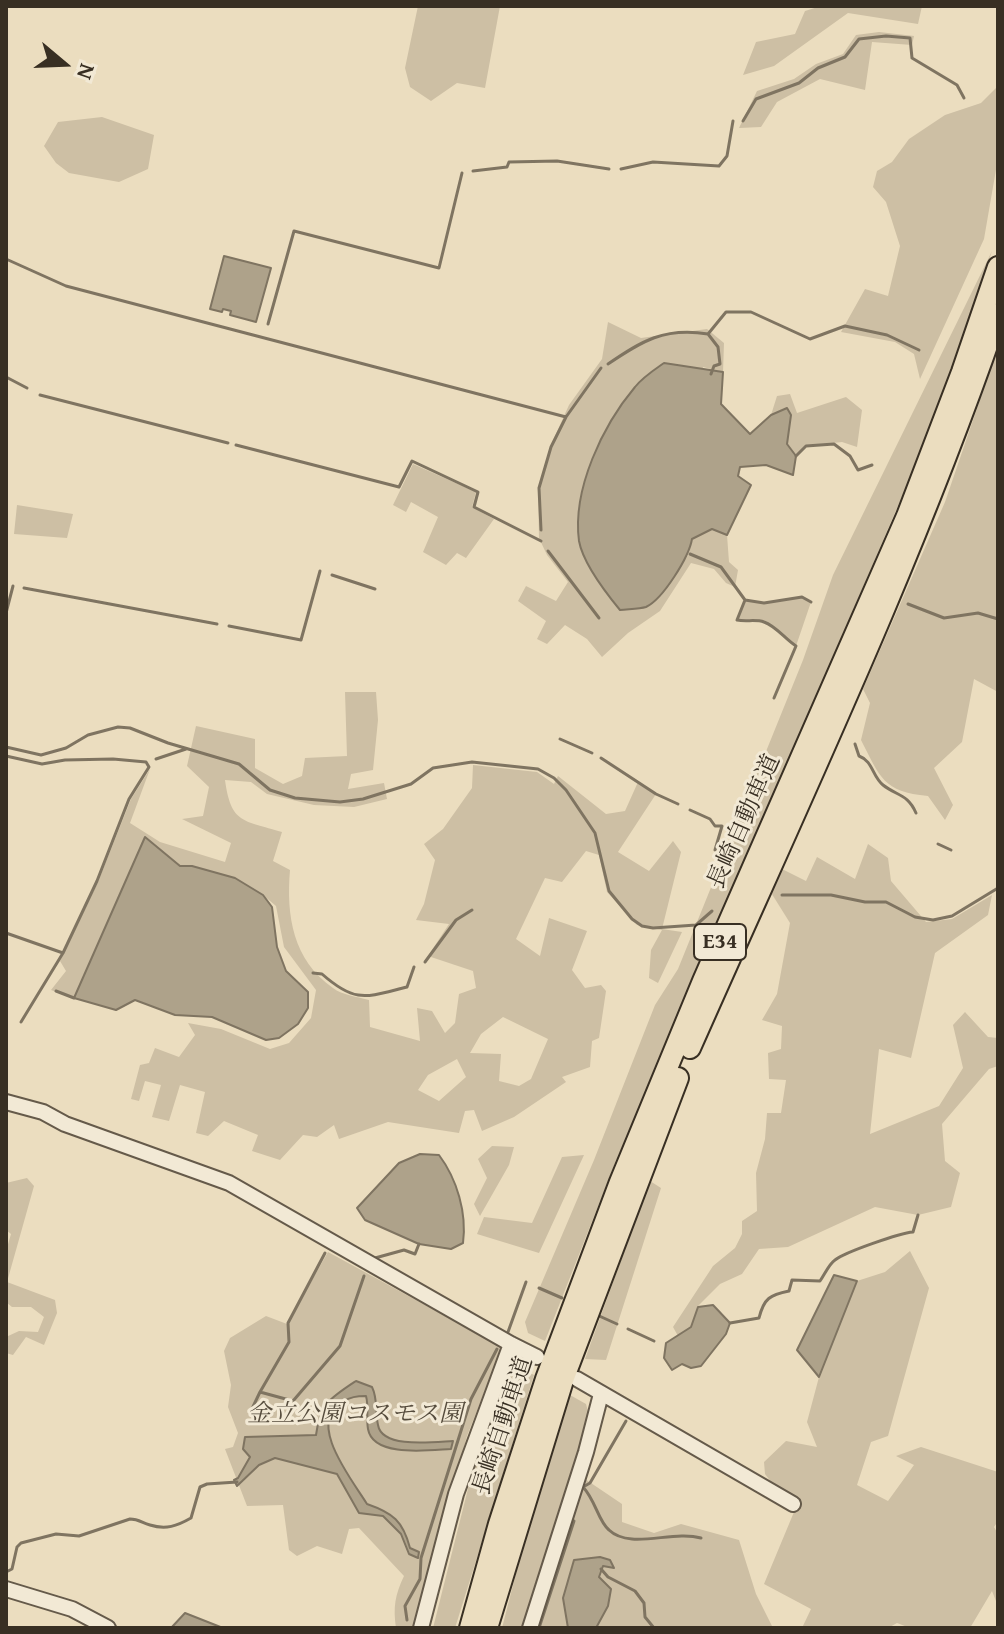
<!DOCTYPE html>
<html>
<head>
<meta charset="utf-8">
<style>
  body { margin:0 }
  #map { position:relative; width:1004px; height:1634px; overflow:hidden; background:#ebddbf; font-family:"Gentium Book Plus",serif }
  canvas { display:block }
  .frame { position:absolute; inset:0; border:8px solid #382f23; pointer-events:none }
  .north { position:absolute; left:24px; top:24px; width:80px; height:80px; -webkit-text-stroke:6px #f2e9d5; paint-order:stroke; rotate:109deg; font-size:22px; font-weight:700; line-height:32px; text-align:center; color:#382f23 }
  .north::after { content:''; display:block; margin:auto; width:28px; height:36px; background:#382f23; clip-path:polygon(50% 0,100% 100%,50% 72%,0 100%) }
</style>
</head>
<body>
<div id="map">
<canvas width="1004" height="1634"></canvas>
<div class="frame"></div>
<div class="north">N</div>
</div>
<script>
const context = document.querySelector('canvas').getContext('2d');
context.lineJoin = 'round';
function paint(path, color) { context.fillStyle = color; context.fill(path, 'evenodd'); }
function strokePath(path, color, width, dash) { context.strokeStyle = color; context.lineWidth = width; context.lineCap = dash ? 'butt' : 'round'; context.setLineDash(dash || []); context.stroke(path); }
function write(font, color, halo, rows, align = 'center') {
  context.font = font + ' "Gentium Book Plus","Noto Serif JP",serif'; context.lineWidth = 6; context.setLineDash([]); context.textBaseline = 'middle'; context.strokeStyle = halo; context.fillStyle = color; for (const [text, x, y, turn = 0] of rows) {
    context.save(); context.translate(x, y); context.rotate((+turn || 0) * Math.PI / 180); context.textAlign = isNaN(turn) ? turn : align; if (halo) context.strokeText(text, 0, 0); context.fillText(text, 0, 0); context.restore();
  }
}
const green = new Path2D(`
  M418,6H500L485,88L457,83L431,101L410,87L405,68Z
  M821,6H922L918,24L848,13L774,66L743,75L756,42L795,34L805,11Z
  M879,32L914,36L912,45L872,42L865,90L820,79L777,102L761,127L739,128L757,91L794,79L816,64L843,54L856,35Z
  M998,86V158L984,239L920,379L914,354L895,342L841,332L865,289L888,296L900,246L886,202L873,187L877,171L892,162L909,139L945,115L981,103Z
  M102,117L154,135L148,169L119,182L69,173L56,163L44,146L58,122Z
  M992,251L928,436L615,1163L545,1341L528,1333L525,1322L594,1160L655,1005L678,969L803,660L833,575Z
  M608,322L641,338L707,329L724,343L723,372L703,367L665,588L689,554L692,539L712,529L727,535L729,562L738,570L735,587L726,583L714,569L691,563L660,611L628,633L602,657L587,639L565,625L547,644L537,639L546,621L518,601L526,586L556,601L568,582L547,555L539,538L538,489L550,447L569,405L602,359Z
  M998,347V692L974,679L962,742L934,768L953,805L945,820L928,796C883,792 880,777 861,740L870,703L863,689L945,502Z
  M790,394L797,413L846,397L862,410L857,447L842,442L807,446L796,456L787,444L786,408L771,415L777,396Z
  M413,464L476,492L472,507L494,519L466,558L457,553L446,565L423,552L438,517L411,502L406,512L393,505Z
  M17,505L73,514L67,538L14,534Z
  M802,597L811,602L796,646C785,639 776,626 764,622C756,619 746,622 737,620L745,600L764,603Z
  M345,692H376L378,720L373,770L351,774L348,789L384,783L387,799L354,807L314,805L267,794L251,782L225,780C231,824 243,820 282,832L273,861L290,870C286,916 293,960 333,988C342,995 358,997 369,1000L370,1027L420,1041L417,1008L432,1011L445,1033L455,1023L459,994L476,988L473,971L428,956L449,924L416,920L424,904L435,860L424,844L443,829L472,788L473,765L537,772L554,784L558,776L606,814L625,811L638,782L656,794L618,852L649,871L673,841L681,852L662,929L682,932L658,983L649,978L651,950L662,930L637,925L607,892L599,855L586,851L562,882L545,878L516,939L540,956L549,918L587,931L572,970L585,988L601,985L606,991L599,1038L592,1041L590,1067L562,1077L566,1082L514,1117L482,1131L474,1110L465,1111L459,1133L388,1122L339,1139L334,1125L317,1137L303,1135L280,1160L252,1151L258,1135L224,1121L208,1136L196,1133L205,1092L180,1085L169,1121L152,1117L161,1085L145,1081L139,1101L131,1099L140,1065L149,1063L155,1048L179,1057L195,1035L188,1023L221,1029L270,1049L289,1043L311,1018L316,990L284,947L276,906L263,895L192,866H180L145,837L74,999L51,990L66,971L60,961L98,882L131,799L150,769L130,823L160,842L225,862L231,843L182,819L203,816L209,787L187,766L196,726L255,739V768L283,784L302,776L305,758L347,756ZM503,1017L548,1039L531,1079L519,1086L499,1081L501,1054L470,1053L481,1034ZM457,1059L466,1077L439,1101L418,1090L428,1075Z
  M868,844L888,858L891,881L926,922L952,919L992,895L988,915L935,953L911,1058L879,1049L870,1134L939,1106L963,1068L953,1025L965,1012L988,1037L998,1038V1066L989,1069L942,1124L945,1161L960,1173L951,1207L918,1215L875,1207L788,1247L759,1249L742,1274L720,1284L698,1306L691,1327L678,1336L673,1327L713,1266L735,1248L742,1234V1221L757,1211L756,1173L765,1139L767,1113H781L786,1080L769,1079L768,1053L781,1049L782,1026L762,1020L777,994L790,923L770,891L780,868L806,881L817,857L855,879Z
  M492,1146L514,1147L509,1165L480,1216L474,1204L487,1178L478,1159Z
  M584,1155L539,1253L477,1234L484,1217L532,1223L562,1157Z
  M27,1178L34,1186L7,1282L55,1300L57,1313L44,1345L26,1337L13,1355L6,1353V1337L19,1331L38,1332L44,1317L31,1307H12L6,1302V1251L11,1234L6,1230V1183Z
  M650,1181L661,1188L606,1360L585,1359Z
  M910,1251L929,1288L888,1436L871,1442L857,1485L888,1501L914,1465L896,1456L921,1447L998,1472V1521L994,1527L998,1534V1606L992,1591L970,1628H910L897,1623L888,1628H802L811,1609L764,1584L794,1512L765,1474L764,1462L786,1441L817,1447L807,1422L819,1377L857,1281L885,1272Z
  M328,1252L502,1347L467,1436L414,1628H396C393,1607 395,1595 404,1576L359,1528L349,1529L342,1554L317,1546L297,1556L289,1550L283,1505L247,1506L225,1449L233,1447L238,1433L228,1407L231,1385L224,1351L230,1338L266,1316L287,1324Z
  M519,1367L534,1375L455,1628H433L475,1461L509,1372Z
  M570,1395L586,1404L589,1415L524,1628H502L531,1515Z
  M585,1479L622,1504V1522L654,1533L681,1524L739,1540L756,1594L773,1628H538Z`);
const water = new Path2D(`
  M224,256L271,268L256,322L230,315L231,311L223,309L222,312L210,309Z
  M664,363L723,372L721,404L750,434L771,415L787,408L791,415L787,444L796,456L793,475L766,465L740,467L738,476L751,485L727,535L712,529L692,539C689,557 663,599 646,607C639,609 628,609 620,610C606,593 583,563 579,541C572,489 603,425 635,387C643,377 654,370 664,363Z
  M145,837L180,866H192L235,878L263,895L272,907L277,947L286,971L308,992V1008L298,1024L279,1038L266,1040L212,1017L175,1015L135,1000L116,1010L74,998Z
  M420,1154L439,1155C457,1179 467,1213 463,1243L451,1249L419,1244L365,1220L357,1208L399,1163Z
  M834,1275L857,1281L819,1377L797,1350Z
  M713,1305L730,1323L726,1334L701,1366L691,1368L682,1364L672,1370L664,1358L666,1343L691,1327L698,1307Z
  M356,1381L372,1387C378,1399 375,1411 378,1425C382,1449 434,1442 453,1441L451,1449C430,1450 373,1458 368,1429C366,1418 369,1407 366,1396C356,1396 351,1397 342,1402C305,1422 353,1481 367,1504C393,1513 403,1521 410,1548L419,1552L418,1558L409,1554L401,1534L383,1516L359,1513L337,1474L275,1458L259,1465L237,1486L234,1480L238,1478L250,1457L243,1449L245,1437L316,1435C320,1404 330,1398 356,1381Z
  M600,1557L610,1560L614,1568L603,1566L599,1577L611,1589L608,1606L596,1628H568L563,1598L574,1560Z
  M185,1613L223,1628H171Z`);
const stream = new Path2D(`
  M743,121L756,99L799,83L818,68L845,57L859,39L886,36L910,38L912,58L957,85L964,98
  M621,169L653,162L719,166L727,156L733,121
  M473,171L507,167L509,162L557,161L609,169
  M6,259L66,286L566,417L601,368
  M268,324L294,231L439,268L462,173
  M708,334L726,312H751L810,339L845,326L887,335L919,350
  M608,364C642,341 664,327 708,334L718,347L720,364L714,366L711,374
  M6,377L27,388
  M40,395L228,443
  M236,445L399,487L412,461L478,492L474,507L541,541
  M796,456L806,446L834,444L850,456L858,470L872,465
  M541,530L539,488L551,447L566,417
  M548,551L599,618
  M690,554L721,567L745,600L737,620C746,622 756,619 764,622C776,626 785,639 796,646L774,698
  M332,575L375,589
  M24,588L217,624
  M745,600L764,603L802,597L811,602
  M908,604L944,618L978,613L998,619
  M6,613L13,586
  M229,626L301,640L320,571
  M560,739L592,753
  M855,744L859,756C873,761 872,776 883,785C897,796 908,794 916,813
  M6,747L41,755L66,748L88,735L118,727L130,728L168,743L239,764L270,790L295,798L340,802L363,799L411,784L433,768L472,762L538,769L554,778L566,790L595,833L609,891L632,919L642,926L653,928L696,925L712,911
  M6,756L42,764L65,760L113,759L146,762L149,767L129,799L97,881L63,953
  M601,758L656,794L678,804
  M156,759L186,749
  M690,810L710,819L715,826H722L715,850
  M938,844L951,850
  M782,895H831L865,902H886L915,917L933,920L952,916L998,888
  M6,933L63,953L21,1022
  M425,962L456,920L472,910
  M313,973L322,974C356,1004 366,997 407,987L414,967
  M56,991L74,998
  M375,1258L404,1250L415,1254L419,1244
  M539,1288L562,1298
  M597,1315L617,1324
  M730,1323L759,1318C764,1298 770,1295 789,1291L792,1280L820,1281C825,1274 829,1264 835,1260C845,1252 900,1233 913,1232L918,1215
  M628,1329L654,1341
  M508,1332L526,1282
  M260,1392L289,1342L288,1323L325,1253
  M250,1413L260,1392L293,1401L340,1346L364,1276
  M626,1421L590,1483L583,1487C596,1501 598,1521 609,1530C630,1550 672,1530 701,1538
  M601,1569L608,1577L635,1591L644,1603L645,1617L654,1628
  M6,1572L12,1569L17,1547L21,1543L56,1534L79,1536L130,1519C139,1519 142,1523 150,1525C166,1530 177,1526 191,1518L200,1487L207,1484L237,1482
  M407,1620L405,1606L420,1579L421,1558L471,1399L497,1349
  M539,1628L574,1521`);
const tertiary = new Path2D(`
  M6,1102L43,1112L65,1124L229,1183L511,1344L537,1357
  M577,1379L793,1504
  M6,1589L72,1609L108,1628
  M421,1628L456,1494L511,1344
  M530,1628L586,1452L601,1394`);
const motorway = new Path2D(`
  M690,1048C797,806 912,565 998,314
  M470,1628L499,1524L546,1379L620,1182L703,981L907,516L962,372L998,267
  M487,1628L563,1380L678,1078`);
const shields = [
  [720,942,52]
];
const shieldNames = [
  ["E34",720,942]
];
const streetNames = [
  ["長崎自動車道",745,822,-66],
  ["長崎自動車道",504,1426,-72]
];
const parkNames = [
  ["金立公園コスモス園",355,1415]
];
paint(green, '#cdbfa4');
paint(water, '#aea28a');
strokePath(water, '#7f7461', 2);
strokePath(stream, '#7f7461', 3);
strokePath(tertiary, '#655a4a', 18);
strokePath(motorway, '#382f23', 24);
strokePath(tertiary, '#f2e9d5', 14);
strokePath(motorway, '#ebddbf', 20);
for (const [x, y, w] of shields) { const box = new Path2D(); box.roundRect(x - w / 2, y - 18, w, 36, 6); context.fillStyle = '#f2e9d5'; context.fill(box); strokePath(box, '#382f23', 2); }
write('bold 22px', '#382f23', null, shieldNames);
write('24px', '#382f23', '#f2e9d5', streetNames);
write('italic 24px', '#564c3d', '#f2e9d5', parkNames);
</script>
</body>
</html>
